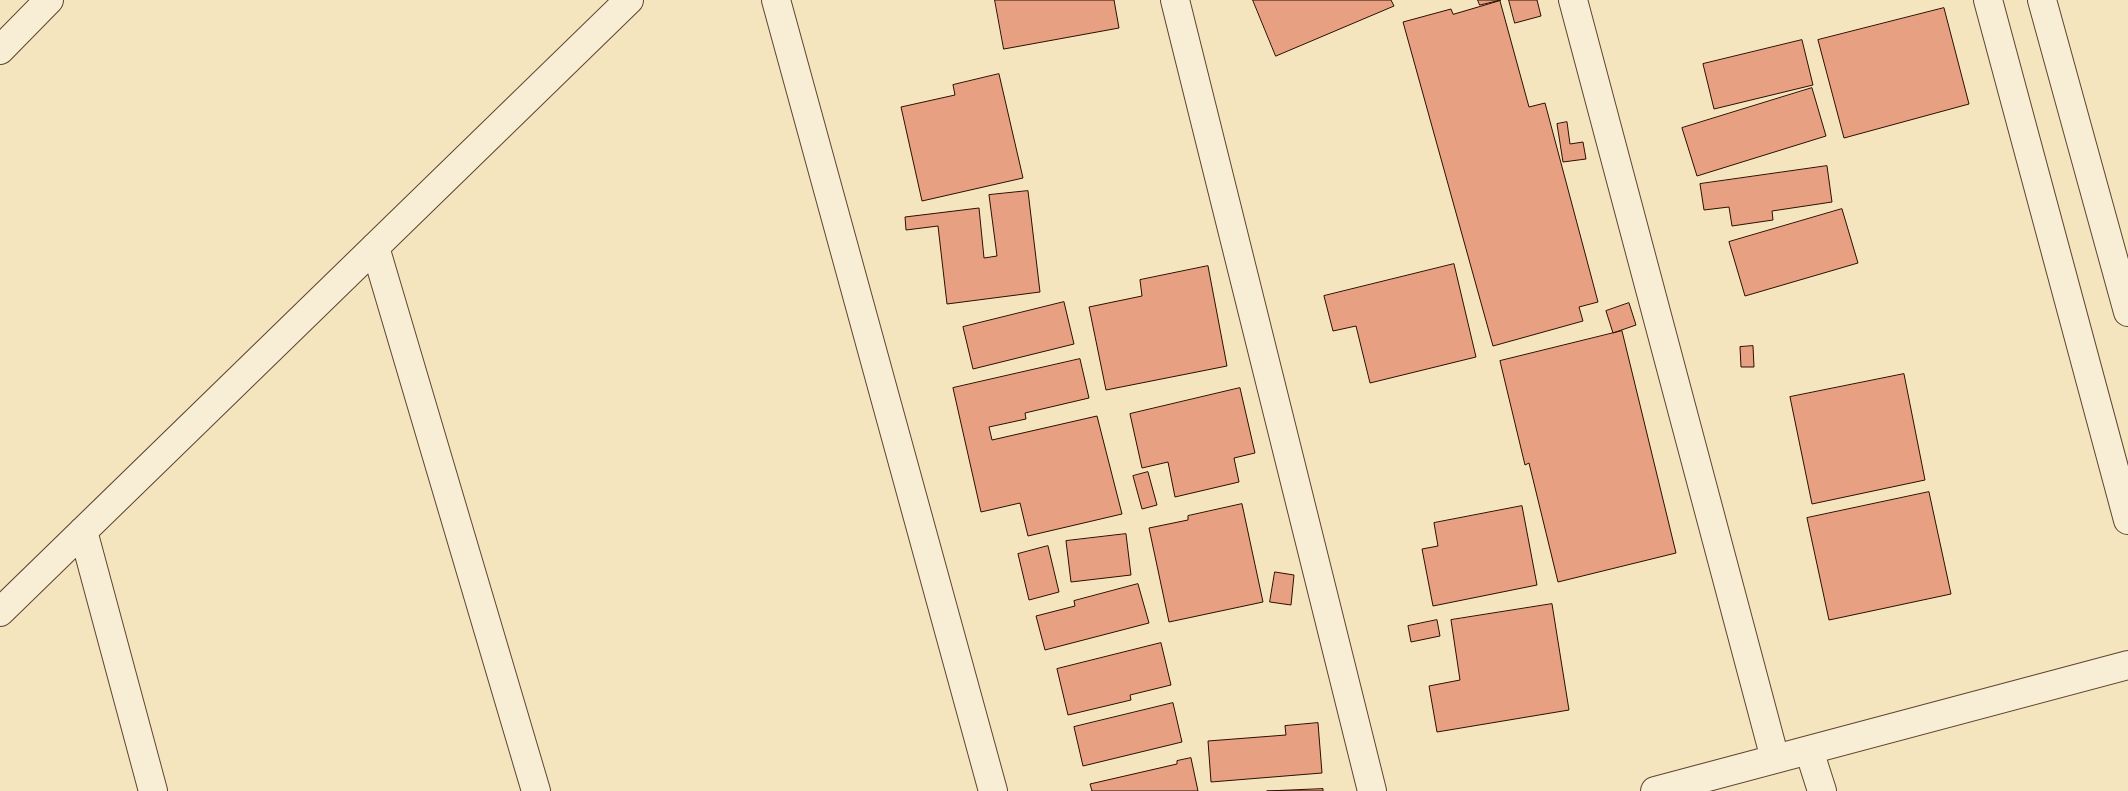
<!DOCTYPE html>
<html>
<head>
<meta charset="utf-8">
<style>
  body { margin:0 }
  canvas { display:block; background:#f4e5be }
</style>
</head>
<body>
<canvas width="2128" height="791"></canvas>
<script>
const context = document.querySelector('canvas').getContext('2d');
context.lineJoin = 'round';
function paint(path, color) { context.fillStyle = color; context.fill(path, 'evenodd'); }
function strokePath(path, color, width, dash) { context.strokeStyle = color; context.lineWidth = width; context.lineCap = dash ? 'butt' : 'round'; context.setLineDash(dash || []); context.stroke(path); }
const building = new Path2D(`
  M995,0H1114L1119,28L1004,49Z
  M1253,0H1391L1394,6L1276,56Z
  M1478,0H1501L1480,5Z
  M1509,0H1537L1541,16L1515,23Z
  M1500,1L1529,107L1545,103L1598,302L1579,307L1583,321L1493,346L1403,22L1451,9L1453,14Z
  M1944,8L1969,104L1844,138L1818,40Z
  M1802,40L1813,85L1714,109L1703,64Z
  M999,74L1023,178L922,201L901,107L955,95L953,85Z
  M1812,88L1826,136L1697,176L1682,128Z
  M1567,122L1570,144L1583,142L1586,159L1563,162L1557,124Z
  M1827,166L1832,202L1772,211L1773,220L1732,226L1729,207L1704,210L1700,184Z
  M1028,191L1040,292L947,304L938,226L906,230L905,217L979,208L984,258L997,256L989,195Z
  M1842,209L1858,263L1745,296L1729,242Z
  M1454,264L1476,357L1370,383L1356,326L1333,331L1324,296Z
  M1208,266L1227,366L1106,390L1089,307L1142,296L1140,280Z
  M1064,302L1074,344L973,369L963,327Z
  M1629,303L1636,325L1613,333L1606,311Z
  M1622,331L1676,553L1558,582L1529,463L1525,465L1500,361Z
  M1753,346L1754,367H1741L1740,347Z
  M1080,359L1089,398L1025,413L1026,419L989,427L992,440L1097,416L1122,514L1028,536L1020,503L981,512L953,388Z
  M1904,374L1925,480L1812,504L1790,397Z
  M1240,388L1255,453L1234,458L1239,482L1175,497L1168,462L1142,468L1130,414Z
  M1148,472L1157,505L1142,509L1133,476Z
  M1929,492L1951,594L1829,620L1807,518Z
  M1242,504L1263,602L1169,622L1149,528L1188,520V516Z
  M1522,506L1537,585L1433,606L1422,549L1438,546L1434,523Z
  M1126,534L1131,575L1071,582L1066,541Z
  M1048,546L1059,592L1029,600L1018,554Z
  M1275,572L1294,575L1291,605L1270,602Z
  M1138,584L1149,623L1045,650L1036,616L1075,606L1074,601Z
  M1552,604L1569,710L1437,732L1429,686L1460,680L1451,620Z
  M1437,620L1440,636L1411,642L1408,626Z
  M1161,643L1171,685L1130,695L1131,700L1068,715L1057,669Z
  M1173,703L1182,742L1083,766L1074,727Z
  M1318,723L1322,773L1211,782L1208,741L1286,735L1285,726Z
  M1191,758L1198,791H1092L1090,784L1177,764V761Z
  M1323,789V791H1267Z`);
const minor = new Path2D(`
  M776,0L993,791
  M1175,0L1372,791
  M1573,0L1775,759
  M1988,0L2128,520
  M2042,0L2128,312
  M0,50L49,0
  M375,247L536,791
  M83,531L153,791
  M0,612L629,0
  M1809,750L1822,791
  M1655,791L2128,665`);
paint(building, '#e8a082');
strokePath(building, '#2c0f00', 1);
strokePath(minor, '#5e4430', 30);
strokePath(minor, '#f8eed5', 28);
</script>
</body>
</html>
